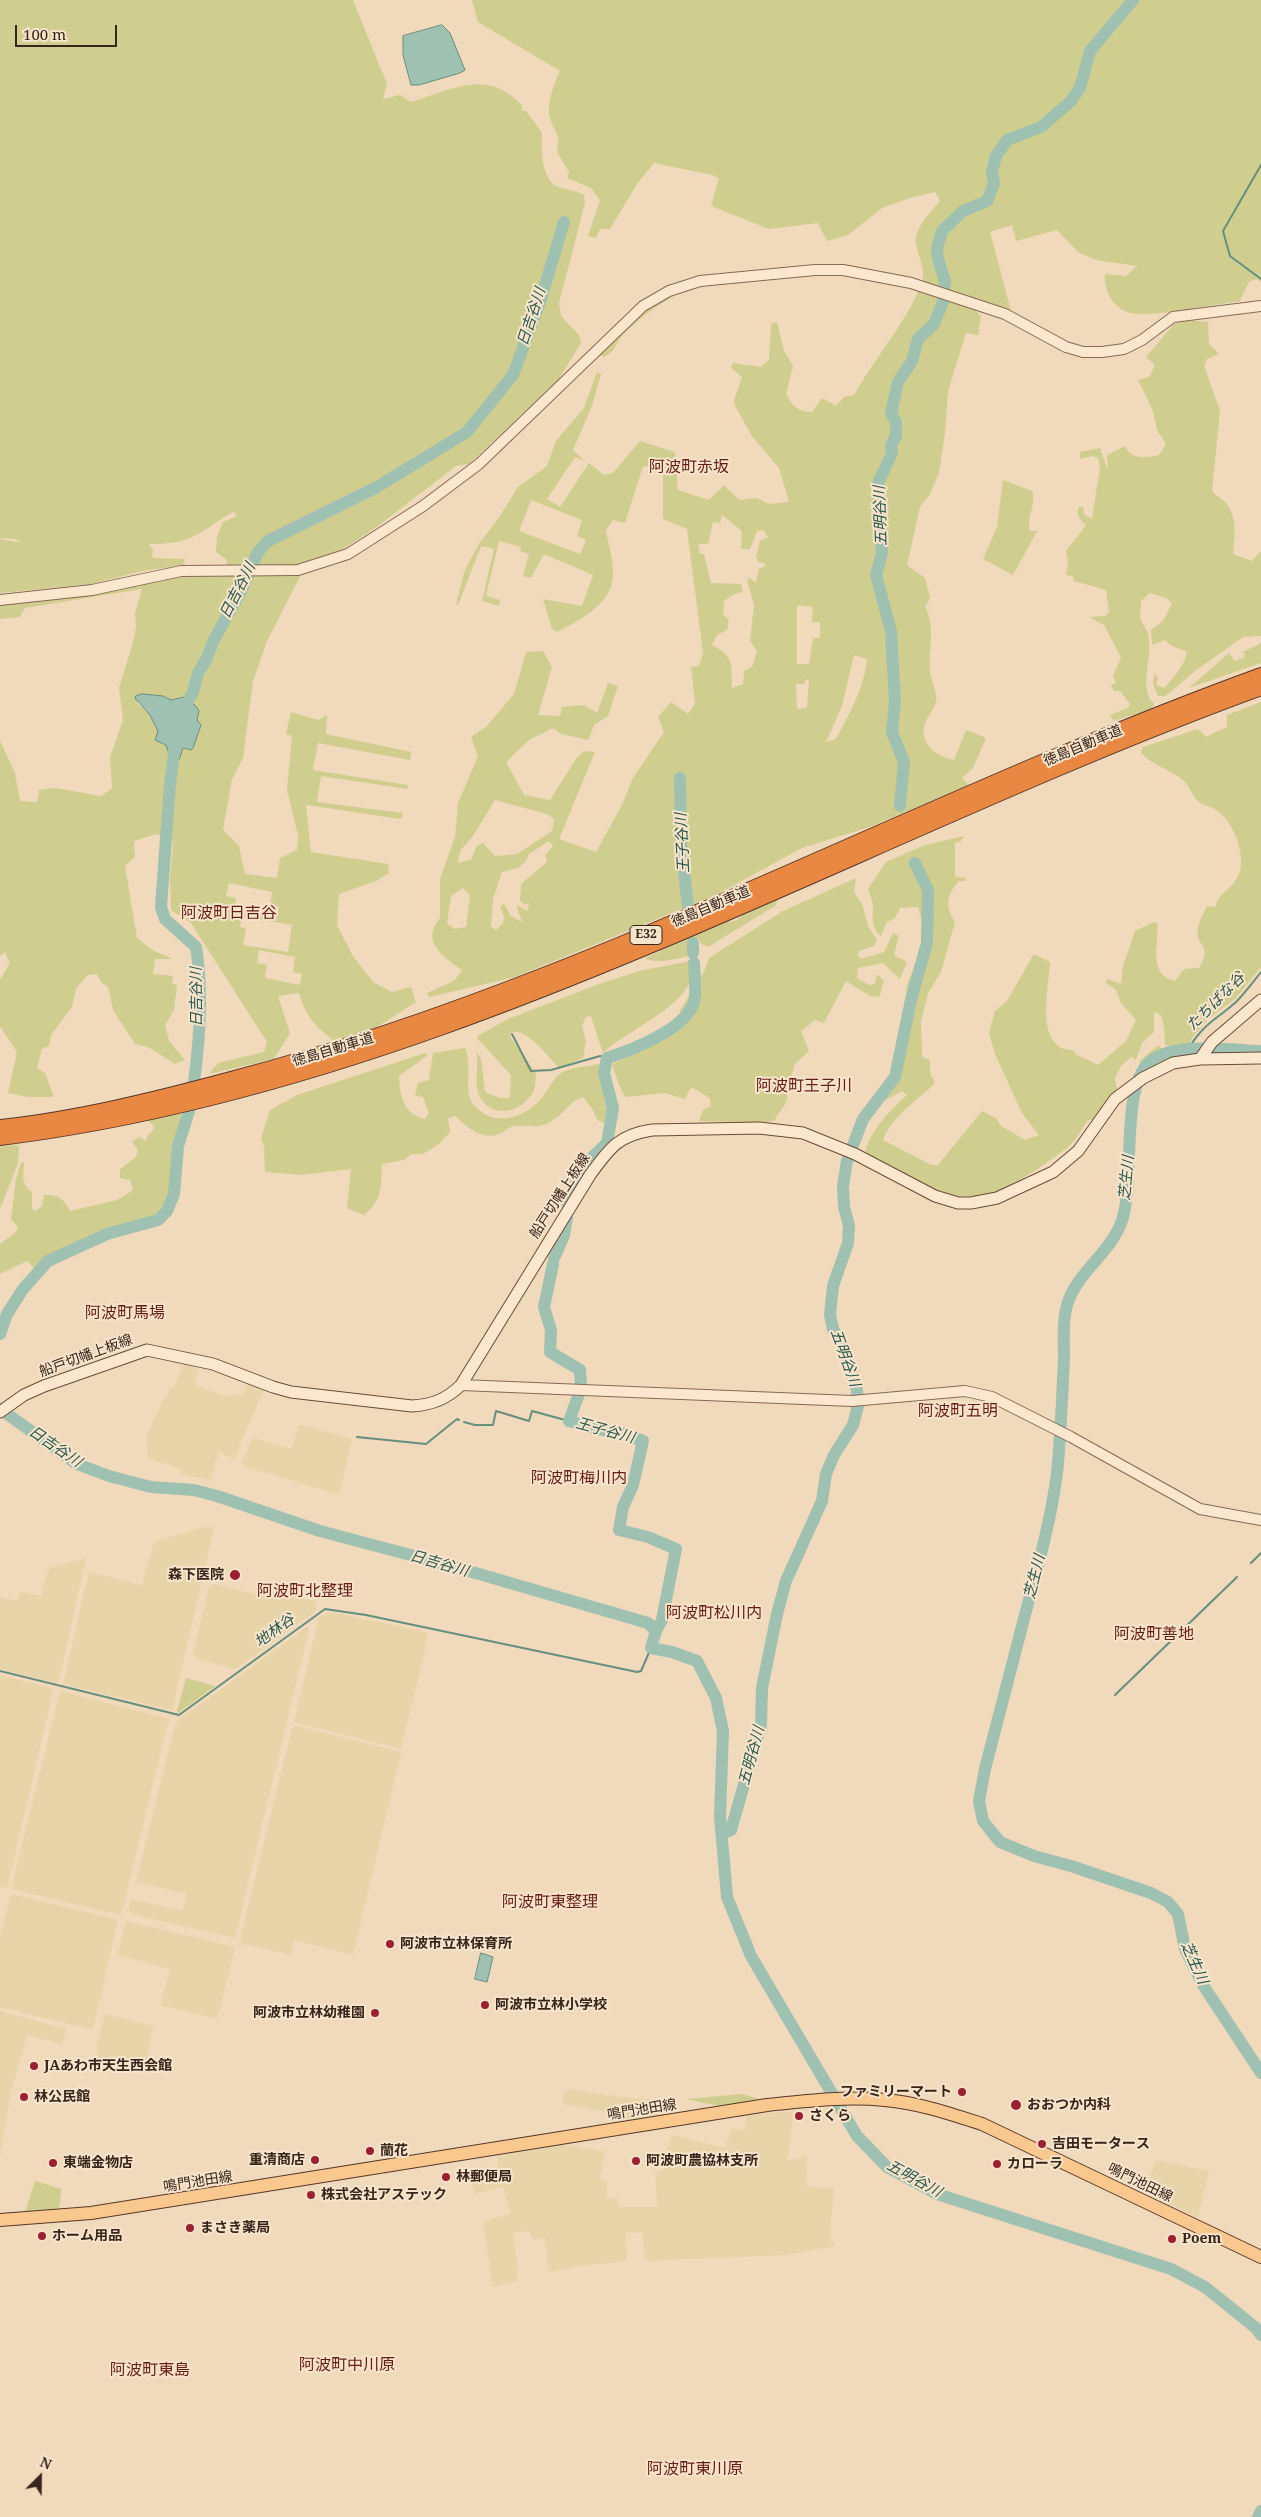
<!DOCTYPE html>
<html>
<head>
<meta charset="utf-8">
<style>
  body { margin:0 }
  #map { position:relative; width:1261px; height:2517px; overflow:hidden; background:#f1d9bb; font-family:"Noto Serif",serif }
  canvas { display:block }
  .north { position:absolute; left:15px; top:2452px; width:50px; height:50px; -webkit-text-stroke:4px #f8e4cb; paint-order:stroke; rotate:23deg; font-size:14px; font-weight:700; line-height:20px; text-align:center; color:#37241a }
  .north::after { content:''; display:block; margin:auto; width:18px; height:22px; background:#37241a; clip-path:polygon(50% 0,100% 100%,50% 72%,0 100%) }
  .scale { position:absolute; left:15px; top:25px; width:102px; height:22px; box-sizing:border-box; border:2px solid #37241a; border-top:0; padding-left:6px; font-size:15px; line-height:18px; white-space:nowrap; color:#37241a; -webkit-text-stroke:4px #f8e4cb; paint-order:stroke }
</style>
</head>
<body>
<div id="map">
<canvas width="1261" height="2517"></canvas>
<div class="north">N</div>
<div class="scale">100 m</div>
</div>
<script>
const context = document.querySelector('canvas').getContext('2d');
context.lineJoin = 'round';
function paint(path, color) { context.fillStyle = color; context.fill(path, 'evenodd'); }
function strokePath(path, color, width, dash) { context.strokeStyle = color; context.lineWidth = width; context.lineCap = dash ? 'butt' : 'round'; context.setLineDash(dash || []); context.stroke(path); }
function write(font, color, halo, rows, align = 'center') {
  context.font = font + ' "Noto Serif","Noto Sans JP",serif'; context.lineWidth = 4; context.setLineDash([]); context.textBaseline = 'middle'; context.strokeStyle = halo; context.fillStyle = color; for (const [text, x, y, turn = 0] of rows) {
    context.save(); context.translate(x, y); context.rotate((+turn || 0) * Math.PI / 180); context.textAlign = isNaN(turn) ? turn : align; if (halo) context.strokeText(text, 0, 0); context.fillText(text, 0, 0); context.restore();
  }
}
const farmland = new Path2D(`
  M186,1359L199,1362L195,1385L224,1396L243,1394L248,1380L263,1391L234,1459L218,1452L211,1480L181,1474L182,1470L147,1457L148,1433L163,1400L171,1388L174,1387Z
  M299,1424L352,1439L340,1492L337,1494L247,1467L241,1463L253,1438L292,1449Z
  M208,1526L214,1528L172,1710L63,1684L89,1572L142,1585L154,1542Z
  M86,1558L59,1680L57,1683L0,1669V1597L17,1601L21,1592L41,1596L49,1568Z
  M214,1584L261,1596L263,1590L316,1601L315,1612L237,1668L232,1669L196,1658V1656L193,1655L209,1586L213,1587Z
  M329,1612L426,1632L428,1637L401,1749L294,1722L319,1617Z
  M307,1627L309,1629L235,1938L131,1914L129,1909L131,1899L182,1911L187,1894L136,1882L176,1722Z
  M0,1675L51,1688L53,1692L7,1888L0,1886Z
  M60,1691L169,1719L121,1915L11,1889Z
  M296,1726L401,1752L353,1955L294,1940L291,1955L244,1944L240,1940L292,1729Z
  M11,1894L118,1920L93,2030L0,2007V1939Z
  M126,1921L235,1947L217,2019L161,2005L170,1969L118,1955Z
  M0,2011L66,2029L62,2044L27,2035L10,2096L0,2156Z
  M105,2014L153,2026L147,2058L98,2060L97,2047Z
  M569,2089L619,2097L672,2101L673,2115L609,2126L612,2113L562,2104L565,2091Z
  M794,2111L787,2161L806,2156L807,2187L834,2188L830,2237L836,2246L785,2255L645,2261L642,2232L626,2233L627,2261L587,2265L549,2272L545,2238L532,2239L530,2231L514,2232L518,2281L493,2287L483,2223L510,2213L503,2187L475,2194L470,2178L499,2170L497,2155L558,2144L605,2151L600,2180H606L607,2198H617L619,2207H657L655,2172L663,2170L671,2135L726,2148L731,2128L745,2131L747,2115Z
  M1156,2160L1209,2171L1198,2218L1145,2192Z`);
const green = new Path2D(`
  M0,0H353L387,84L383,99L400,95L411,102C454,89 486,68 522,105V110L527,112L542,133C541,148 541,180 558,187C567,190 575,190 584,195L585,203L559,303L561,316L579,335L581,343L559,379L469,464L456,466L378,526L342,550L308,561L267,641L253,681L243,758L232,779L223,830L239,846L245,874L277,878L280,858L297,850L298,835L287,790L292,736L286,734L291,712L318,720L327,715L326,734L411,752L410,760L318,743L313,770L408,785L407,789L321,776L317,802L403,813L401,819L306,805L311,852L388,864L389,873L376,881L339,894L337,925L353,956L373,982L392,992L411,987L416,1002L377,1027L335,1042C315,1026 306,1017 299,993L278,996L290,1033L274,1059L209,1074L218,1063L264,1052L267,1042L191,923L171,910L170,880L173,841L156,834L134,841L135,857L125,866L137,938L154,951L173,959H155L153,974L173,976L172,984L177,985L174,1010L165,1025L169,1041L185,1060L175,1064L148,1047L135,1044L113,1010L108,987L101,982L97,974L88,975L76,988L72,1007L51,1035L49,1046L42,1049L37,1068L45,1073L54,1097H28L8,1093L17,1052L0,1026V980L10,963L5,952L0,956V741L15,773L20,801L37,802L39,790L55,788L101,796L112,788L110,757L123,720L119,688L134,639L136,626L135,613L142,589L25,608L20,617L0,619V604L177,577L227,576V560L216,552L217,536L223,522L237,516L234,512C220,518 210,528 196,535C183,543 164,544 149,544L153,550L152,558L185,559L184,565L142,571L92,584L0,593V539L23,543L15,539L0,538ZM142,694L163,696L171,700L175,698L198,717L197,720L201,725L191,750L183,748L179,760H171L166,745L155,740L158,731L150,715L137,703ZM229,883L272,892L270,905L279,907L276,919L234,911L236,898L226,896ZM242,916L292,925L288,952L243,945L246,928L240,927ZM259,950L295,957L293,972L302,974L300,985L265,978L267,965L257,963Z
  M472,0H1261V282L1256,279L1249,282L1240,301C1209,305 1167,315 1137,314C1116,313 1103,293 1105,274L1126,276L1137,266L1096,260L1078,252L1057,230L1016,241L1012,225L990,232L1011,311L980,300L976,311L981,316L978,335L966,333L948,391L945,433L939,473L930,494L920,507L907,565L925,578L930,598L925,607C936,626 928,651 930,672C931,681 938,694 936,702C934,709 928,716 925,723C918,743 937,757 954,760L966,730L986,738L973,768L962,778L969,785L872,826L802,848L716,895L515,977L429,997L427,993L454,981L462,970C443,957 420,941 440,918V879L455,837L458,803L478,756L471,737L486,727L514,694L526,652L543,651L552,667L538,715L560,716L562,707L584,705L597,713L608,683L618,686L608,716L594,725L588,740L561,734L553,728L529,740L506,762L524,795L550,800L576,759L584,751L595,752L559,839L596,852L622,805L633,778L664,732L658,717L671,702L688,714L695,704L691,667L699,666L703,653L687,529L663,519V468L643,466L625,523L613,520L606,530C608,544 613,559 613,573C614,603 580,620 557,632L552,629L543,599L582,606L593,575L544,554L531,578L523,576L529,554L520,551L521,547L499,541L486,596L500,600L499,606L482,601L494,549L481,546L458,605L456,604L465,570L479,544L500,516L518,487L547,466L556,441L584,408L597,372L601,374L592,406L573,450L586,462L575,457L547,499L560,507L589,463L604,475L613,473L640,441L675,452L678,490L709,500L724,485L739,500L757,498L769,504L789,502L779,468L752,436L735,406L734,400L742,377L731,368L733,363L761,367L769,360L771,324L777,322L784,351L793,366L786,394C793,406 797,412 812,412L822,398L836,406L844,397L854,395C874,359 909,319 922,282C926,270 918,256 916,244C914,228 930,213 940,201L935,192L910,198L882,208L848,235L827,241L818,223L769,229L711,206L719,178L712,175L654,163L637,184L610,229H600L596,238L588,236L600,200L591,188L567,178L569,172L557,152C561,134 555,134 550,118C546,104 554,84 560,71L478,22ZM531,500L582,520L577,536L586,540L580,554L519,531ZM722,515L742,531L741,549H750L757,531L763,530L768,537L760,541L756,556L758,562L765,563V566L759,569L756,583L750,578L747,580L754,605L750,641L757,651L752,667L744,671L743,684L732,688C731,667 736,657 712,645L717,635L727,630L729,620L723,614L724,601L734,594L743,592L741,584L711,583L704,554H700L698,544H708L713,522L720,523ZM797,605L813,607L812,622H820V638H813L809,664H797ZM854,655L867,659C864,689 849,714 836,739L826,742L842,706ZM806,679L809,680L807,708L797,709L796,684H804ZM495,800L547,814L554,819L552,831L517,854L495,856L483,843L476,847L471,860L457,863L461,850L473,836ZM549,841L553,846L545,855L547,862L521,884L520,901L525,905L529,903L528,911L517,905V908L522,922L511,916L504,904L500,907L504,916L503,923L496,930L491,927L493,899L502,872L518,868L526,861L529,854ZM463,888L470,895L466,927L455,929L447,923L451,896Z
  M677,291L678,294C657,305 637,320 621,337C615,345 614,353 604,357L599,355C607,335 657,301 677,291Z
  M1187,320L1208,322L1209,344L1219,354L1207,359L1204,365L1220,411L1212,491C1215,496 1220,497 1224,501C1238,516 1235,535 1233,554L1252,561L1261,551V636L1243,637L1195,671L1169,693L1165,696H1158L1153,684L1155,673L1158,678L1156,685L1164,688C1174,677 1184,667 1187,652L1170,645L1165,640L1152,645L1151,630L1163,621L1172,603L1166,598L1150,593L1141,601C1141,607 1139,615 1141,620C1143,625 1147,629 1148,634C1154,658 1137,686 1154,704L1152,709L1114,721L1110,715L1128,708L1130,704L1120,691H1114L1111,685L1116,683L1113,677L1121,657L1104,625L1089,617L1105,616L1109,612L1106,590L1074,581L1073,576L1066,575L1068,561L1066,551L1086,525C1080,520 1076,515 1079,507H1083L1084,514L1092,519L1100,467L1098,458L1093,456L1080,459V452L1100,448L1108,471L1107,455L1125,446C1132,460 1145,458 1159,455L1166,444L1157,430L1153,411L1138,380L1149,377L1155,365L1146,357L1174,324Z
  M1003,480L1032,491C1037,505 1026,516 1030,531H1037L1013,575L983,559L997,527Z
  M1261,643V663L1189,688L1229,653L1235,661L1245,657L1243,652Z
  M1261,702V967L1235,999L1208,1019L1192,1038L1186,1052L1176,1054L1145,1071L1139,1062L1158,1045L1163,1050L1175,1046L1165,1045L1164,1027L1161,1015L1154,1012V1032L1142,1043L1136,1060L1131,1057L1121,1066L1115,1078L1118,1094L1093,1120H1088C1082,1128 1077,1139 1070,1145C1051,1162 991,1202 966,1199C929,1195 896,1170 865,1152C871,1130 890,1110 907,1095L902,1091L886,1100L882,1091L889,1081L899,1042L907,985L924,941V929L918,907L900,908L895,918L887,922L881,936C872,929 872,920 873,910C874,904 870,895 868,889L886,862L925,845L964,836L961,841L955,843V877L966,878V881H959C946,895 945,907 955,922L941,972L928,993L921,1021L922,1057L930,1060V1073L935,1083C918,1100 891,1117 883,1140L931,1165H938L982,1111L996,1118L1001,1126L1025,1140L1039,1135L1022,1113L995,1054L989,1033L995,1011L1007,1001L1034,954L1050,962C1049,988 1034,1049 1072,1050L1077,1055L1098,1065L1126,1041L1136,1020L1121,1003L1116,990L1106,983L1107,979L1121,984L1123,966L1135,931L1154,922L1158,924C1158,945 1148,975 1175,981L1184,969L1199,968C1214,943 1194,947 1198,928C1199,921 1204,913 1207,906L1215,907C1221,889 1234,890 1240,871C1245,852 1233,821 1216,810C1211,806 1204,806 1199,802C1192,796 1190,786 1183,780C1169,769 1154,766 1141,753L1143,747L1198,729L1206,737L1227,727V715Z
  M856,878L854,892L862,904L868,926L877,940L874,946L859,951L858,955L861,959L884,952L893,933L899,936L894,955L907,962L900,979L883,963L858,968L857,978L869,985L875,984L877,974L884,981L879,997L870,996L846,981L824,1023L815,1020L801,1031L809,1051L795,1064L788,1086L787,1101L774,1121L757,1123L699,1121L703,1110L711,1106L710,1098L691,1087L685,1099L665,1093L625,1097L619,1085L612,1064L653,1046L680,1028V1010L704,972L709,958L783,911Z
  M778,899L775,906L708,947L701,944L699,939L690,943L691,956C679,958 655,965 645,958L726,921C734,923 740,920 743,912Z
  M691,961C691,966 692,972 691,977C687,1006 624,1032 603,1053L591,1016L586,1017L582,1026L586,1041L583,1058L559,1068C549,1058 525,1025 510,1033L511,1038L536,1073C535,1079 536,1087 533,1092C522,1112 493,1120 480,1097C473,1086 480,1066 476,1052L481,1058L485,1092L500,1098H510L511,1075L477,1038L479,1035L508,1019L599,984L639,971Z
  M465,1048C473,1067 463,1090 473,1104C492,1128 522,1119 540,1100C548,1091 553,1076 565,1071C575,1067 589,1066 599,1064L607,1109L605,1123L597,1120L593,1110L583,1097C570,1101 566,1111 556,1118C539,1130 534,1125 516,1126C509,1126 504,1132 499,1134C482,1141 466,1126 455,1116L448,1118L450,1132L439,1144L423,1154H411L404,1160L382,1164C381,1186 382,1201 364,1215L347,1208L351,1169L301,1175L265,1172L264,1146L261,1138L270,1110L297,1095L425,1053L428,1055L399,1076C400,1096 403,1114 425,1119L429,1113L423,1097L415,1096L418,1083L429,1080L433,1053Z
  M179,1113L185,1117L176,1147L172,1149L175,1151L171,1194L166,1209L158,1217L126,1224L101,1233L47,1258L35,1269L27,1261L0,1274V1244L15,1233L18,1227L11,1219L16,1179L21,1163H24C23,1175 21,1185 32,1192V1209L36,1211L42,1206L44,1195C59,1195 62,1197 70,1211L117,1200L133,1190L130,1180L120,1178V1169L136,1157L138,1150L132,1142L139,1137L146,1141L148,1135L154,1129L153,1125L147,1120Z
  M14,1145L19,1146L18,1163L0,1209V1147Z
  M186,1678L215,1686L178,1713L177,1711Z
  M742,2094L763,2100L724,2107L686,2099Z
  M35,2181L61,2189L60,2205L57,2209L25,2212Z`);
const water = new Path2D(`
  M442,25L450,33L465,70L460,73L419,85H411L403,55V36Z
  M142,694L163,696L171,700L188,696L190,703L195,705L199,711L197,720L201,725L193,748L191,750L183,748L179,760L176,762L171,760L166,745L155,740L158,731L150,715L135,698L136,696Z
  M481,1953L493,1957L487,1982L475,1979Z`);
const stream = new Path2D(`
  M1261,165L1223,231L1230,256L1261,279
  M512,1034L531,1071L551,1070L600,1056L607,1058
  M1189,1048C1204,1023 1216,1020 1236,1002C1245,993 1253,982 1261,972
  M464,1422L475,1425H493L496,1411L529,1421L532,1411L569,1421
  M357,1437L426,1444L457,1419L459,1420
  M338,1536L339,1533
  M1251,1563L1261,1553
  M0,1671L179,1715L325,1609L366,1615L637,1672L641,1671L651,1648
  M1115,1695L1237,1577`);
const river = new Path2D(`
  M181,714L193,692L198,673L206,660L214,640L241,591L258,552L268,541L377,487L467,432L513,375L540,302L564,222
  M175,746L170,784L161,907L165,919L196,947C203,991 200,1038 194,1082
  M680,778L681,845L688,907
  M900,806L904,762L892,732L895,701L891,631L876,575L882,553L878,483L892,453L891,446L896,436V422L891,413L898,382L912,361L918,339L934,324L943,302L945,281L938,259L937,248L942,231L963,211L987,201L994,184L992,172L996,156L1007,140L1041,127L1070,102L1080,88L1090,51L1133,0
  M693,943V953
  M1261,1051C1230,1050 1167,1040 1146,1066C1123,1093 1133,1177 1124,1213C1117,1248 1082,1267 1069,1299C1062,1317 1064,1339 1064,1358C1062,1397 1061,1435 1057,1473C1051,1520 1038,1566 1026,1611C1012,1664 999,1716 985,1769L979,1801L983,1821L1000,1842L1034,1856L1071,1866L1151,1893L1168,1902L1178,1914L1185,1949L1203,1985L1261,2073
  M568,1205L580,1169L607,1143L613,1108L604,1073L607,1058C632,1050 686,1029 694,1002C697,991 694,974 694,963
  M554,1258L564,1235L567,1218
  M553,1264L544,1307L551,1330L550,1352L580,1370L581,1386
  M0,1334L7,1314L23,1289L48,1261L107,1234L158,1220L167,1211L174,1194L178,1146L189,1111
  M579,1394L569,1421L595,1429L618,1432L643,1441L633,1485L623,1507L619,1530L648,1537L676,1549L662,1620L656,1631
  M0,1409L77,1464L109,1476L151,1487L194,1490L217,1496L320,1531L448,1565L648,1623L656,1631L651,1648L672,1652L697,1661L716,1698L723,1731L720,1817L727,1897L751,1956L857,2136L887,2167L937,2194L1171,2269L1205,2287L1256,2328L1261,2335
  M722,1833L731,1830L761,1725L762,1688L777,1614L786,1581L822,1501L826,1474L834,1455L853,1425L858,1406L857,1390L843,1346L833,1329L830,1315L833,1286L848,1243L849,1226L844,1207L843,1186L847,1161L863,1119L895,1077L911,1000L927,943L928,890L915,863
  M1258,2517L1261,2511`);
const tertiary = new Path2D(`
  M0,600L92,590L181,571L298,570L348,554L423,506L479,464L643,306L669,291L700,281L815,270H843L911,283L1005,314L1066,347L1083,352H1102L1124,349L1142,340L1173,317L1261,306
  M461,1385L852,1401L965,1391L992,1397L1071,1437L1200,1509L1261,1520`);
const secondary = new Path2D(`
  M1200,1059L1212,1042L1261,1000
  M0,1412L24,1395L44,1386L147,1350L213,1364L273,1387L291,1392L412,1406C432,1405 447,1399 461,1385L590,1175C609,1149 618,1135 652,1130L759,1128L803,1133L855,1154L935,1196L958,1203H971L997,1198L1053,1172L1078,1151L1115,1099L1143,1078L1173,1063L1200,1059L1261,1058`);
const primary = new Path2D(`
  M0,2220L91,2213L767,2105C805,2101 846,2096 885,2100C919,2103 951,2114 982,2124L1261,2257`);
const motorway = new Path2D(`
  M0,1127C76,1119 157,1099 231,1079C590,985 914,801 1261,675
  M0,1138C446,1083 845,840 1261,688`);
const markers = [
  [235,1575,6,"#9c1f32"],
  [390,1944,5,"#9c1f32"],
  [485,2005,5,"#9c1f32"],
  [375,2013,5,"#9c1f32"],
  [34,2066,5,"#9c1f32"],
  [962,2092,5,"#9c1f32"],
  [24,2097,5,"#9c1f32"],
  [1016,2105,6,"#9c1f32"],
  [799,2116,5,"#9c1f32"],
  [1042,2144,5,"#9c1f32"],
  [370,2151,5,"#9c1f32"],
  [315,2160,5,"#9c1f32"],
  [636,2161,5,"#9c1f32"],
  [53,2163,5,"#9c1f32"],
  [997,2164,5,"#9c1f32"],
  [446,2177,5,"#9c1f32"],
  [311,2195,5,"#9c1f32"],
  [190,2228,5,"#9c1f32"],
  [42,2236,5,"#9c1f32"],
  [1172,2239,5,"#9c1f32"]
];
const shields = [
  [646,935,32]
];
const shieldNames = [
  ["E32",646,935]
];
const streetNames = [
  ["徳島自動車道",1083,746,-23],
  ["徳島自動車道",711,907,-23],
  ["徳島自動車道",333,1050,-17],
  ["船戸切幡上板線",560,1196,-57],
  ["船戸切幡上板線",86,1356,-20],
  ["鳴門池田線",642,2110,-9],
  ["鳴門池田線",198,2182,-9],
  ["鳴門池田線",1140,2183,26]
];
const poiNames = [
  ["森下医院",224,1575,"right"],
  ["阿波市立林保育所",400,1944],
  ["阿波市立林小学校",495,2005],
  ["阿波市立林幼稚園",365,2013,"right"],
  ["JAあわ市天生西会館",44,2066],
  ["ファミリーマート",952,2092,"right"],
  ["林公民館",34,2097],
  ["おおつか内科",1027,2105],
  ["さくら",809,2116],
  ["吉田モータース",1052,2144],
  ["蘭花",380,2151],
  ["重清商店",305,2160,"right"],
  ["阿波町農協林支所",646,2161],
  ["東端金物店",63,2163],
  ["カローラ",1007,2164],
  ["林郵便局",456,2177],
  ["株式会社アステック",321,2195],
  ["まさき薬局",200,2228],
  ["ホーム用品",52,2236],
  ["Poem",1182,2239]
];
const waterNames = [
  ["日吉谷川",532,317,-72],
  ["五明谷川",881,516,-92],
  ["日吉谷川",238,591,-63],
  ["王子谷川",683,843,-93],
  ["日吉谷川",197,997,-91],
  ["たちばな谷",1216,1002,-45],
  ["芝生川",1127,1178,-85],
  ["五明谷川",845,1358,70],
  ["王子谷川",605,1431,15],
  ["日吉谷川",55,1447,34],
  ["日吉谷川",439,1564,16],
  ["芝生川",1035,1577,-76],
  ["地林谷",275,1631,-36],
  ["五明谷川",752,1756,-75],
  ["芝生川",1194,1963,66],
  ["五明谷川",914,2179,29]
];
const quarterNames = [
  ["阿波町赤坂",689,467],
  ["阿波町日吉谷",229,913],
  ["阿波町王子川",804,1086],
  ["阿波町馬場",125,1313],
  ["阿波町五明",958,1411],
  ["阿波町梅川内",579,1478],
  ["阿波町北整理",305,1591],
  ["阿波町松川内",714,1613],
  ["阿波町善地",1154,1634],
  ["阿波町東整理",550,1902],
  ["阿波町中川原",347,2365],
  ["阿波町東島",150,2370],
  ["阿波町東川原",695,2469]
];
paint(farmland, '#e7d4a8');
paint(green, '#cfce8e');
paint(water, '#9fc1b2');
strokePath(water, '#678f7f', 1);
strokePath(stream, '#678f7f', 2);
strokePath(river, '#9fc1b2', 12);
strokePath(tertiary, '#896854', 12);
strokePath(secondary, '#6a4a37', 13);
strokePath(primary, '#563729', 14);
strokePath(motorway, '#563729', 16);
strokePath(tertiary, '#fbe7ce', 10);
strokePath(secondary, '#fbe7ce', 11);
strokePath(primary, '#f8c88e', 12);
strokePath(motorway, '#e98843', 14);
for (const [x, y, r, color] of markers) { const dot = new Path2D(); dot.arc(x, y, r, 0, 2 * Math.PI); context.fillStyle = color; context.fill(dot); strokePath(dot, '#f8e4cb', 2); }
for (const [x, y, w] of shields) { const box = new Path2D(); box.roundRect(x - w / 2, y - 9.5, w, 19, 4); context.fillStyle = '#f8e4cb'; context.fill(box); strokePath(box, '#37241a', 1); }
write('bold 12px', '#37241a', null, shieldNames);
write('14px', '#37241a', '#f8e4cb', streetNames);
write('bold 14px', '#37241a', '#f8e4cb', poiNames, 'left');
write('italic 15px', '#28584e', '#f8e4cb', waterNames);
write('16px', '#661c16', '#f8e4cb', quarterNames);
</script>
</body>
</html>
